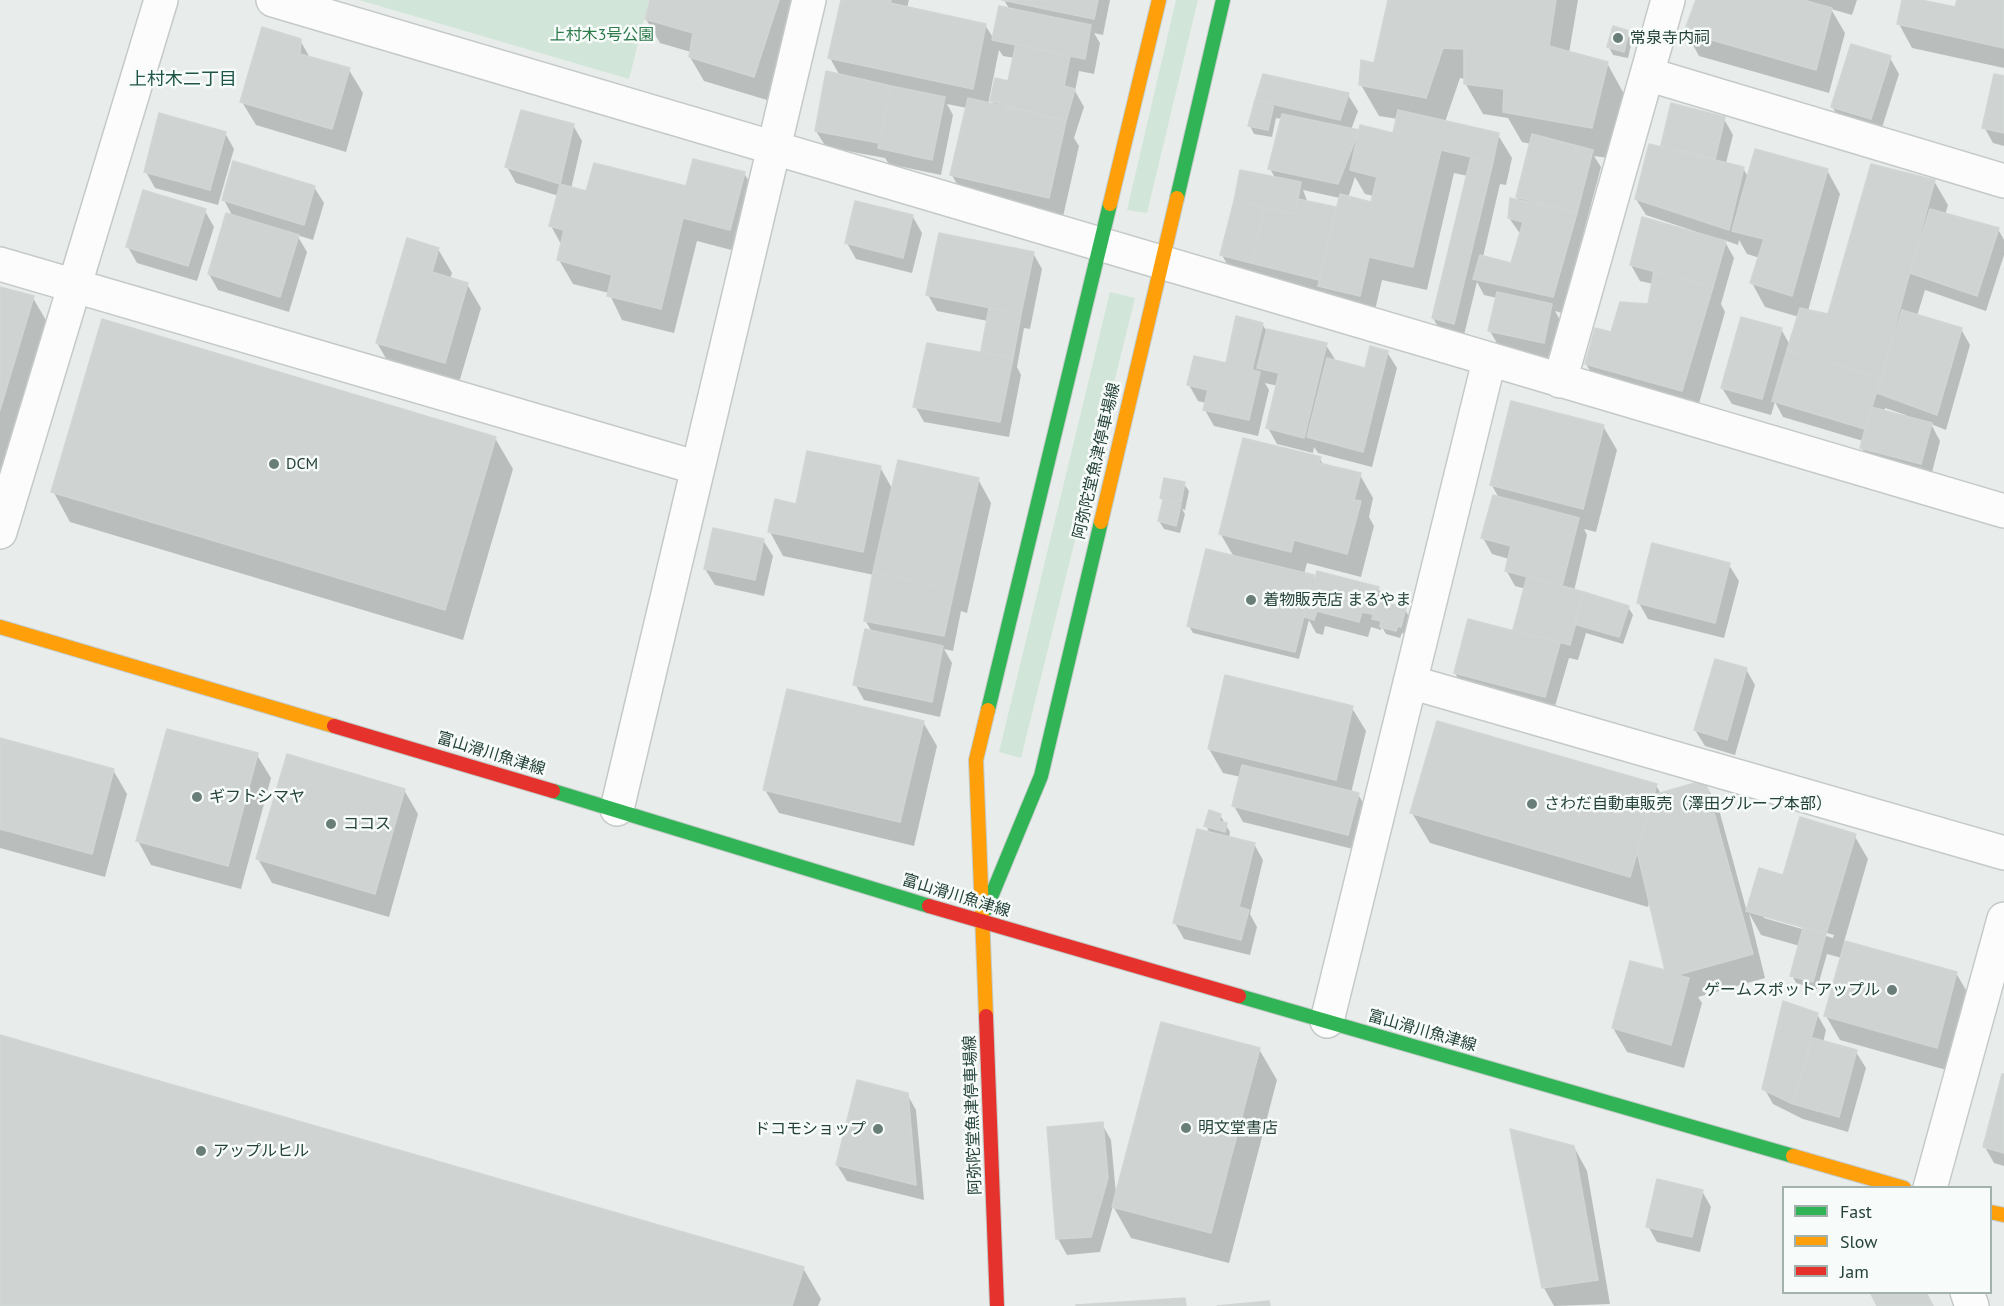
<!DOCTYPE html>
<html>
<head>
<meta charset="utf-8">
<style>
  body { margin:0 }
  #map { position:relative; width:2004px; height:1306px; overflow:hidden; background:#e8edeb; font-family:"PT Sans",sans-serif }
  canvas { display:block }
  .legend { position:absolute; left:1782px; top:1186px; width:210px; height:108px; box-sizing:border-box; background:#f7fbf9; border:2px solid #a3b1ad; margin:0; padding:8px 10px; list-style:none; font-size:18px; color:#24423a }
  .legend li { display:flex; align-items:center; gap:12px; height:30px }
  .legend b { width:30px; border:2px solid #a3b1ad }
</style>
</head>
<body>
<div id="map">
<canvas width="2004" height="1306"></canvas>
<ul class="legend">
<li><b style="height:8px;background:#30b455"></b>Fast</li>
<li><b style="height:8px;background:#ff9f0a"></b>Slow</li>
<li><b style="height:8px;background:#e5322d"></b>Jam</li>
</ul>
</div>
<script>
const context = document.querySelector('canvas').getContext('2d');
context.lineJoin = 'round';
function paint(path, color) { context.fillStyle = color; context.fill(path, 'evenodd'); }
function strokePath(path, color, width, dash) { context.strokeStyle = color; context.lineWidth = width; context.lineCap = dash ? 'butt' : 'round'; context.setLineDash(dash || []); context.stroke(path); }
function write(font, color, halo, rows, align = 'center') {
  context.font = font + ' "PT Sans","Noto Sans JP",sans-serif'; context.lineWidth = 5; context.setLineDash([]); context.textBaseline = 'middle'; context.strokeStyle = halo; context.fillStyle = color; for (const [text, x, y, turn = 0] of rows) {
    context.save(); context.translate(x, y); context.rotate((+turn || 0) * Math.PI / 180); context.textAlign = isNaN(turn) ? turn : align; if (halo) context.strokeText(text, 0, 0); context.fillText(text, 0, 0); context.restore();
  }
}
const green = new Path2D(`
  M359,0H649L629,79Z
  M1176,0H1198L1147,213L1127,210Z
  M1110,292L1135,298L1021,758L999,752Z`);
const shadow = new Path2D(`
  M652,0H792L789,12L793,20L767,100L704,81L690,57L691,52L660,43L646,19Z
  M842,0H909L907,8L985,25L994,39L1010,10L1004,0H1110L1103,35L1094,33L1100,43L1094,74L1079,71L1075,91L1084,107L1074,138L1079,146L1062,221L965,199L952,175L967,108L947,104L953,115L941,175L889,164L885,158L826,147L816,131L840,76L830,58ZM999,50L1003,56L1015,58L1009,82L992,101L994,106L988,104Z
  M1388,0H1578L1569,53L1607,63L1624,94L1609,158L1594,156L1601,167L1562,313L1555,311L1561,322L1552,359L1499,347L1490,331L1497,298L1484,295L1477,282L1463,339L1442,334L1433,318L1468,176L1454,173L1427,290L1382,280L1373,319L1231,271L1222,255L1241,171L1276,179L1270,169L1282,119L1276,118L1272,137L1254,134L1250,126L1256,100L1348,95L1358,111L1351,130L1360,134H1394L1398,119L1379,116L1361,85L1375,64ZM1460,78L1465,79V83L1483,114L1508,118L1522,142L1531,144L1517,197L1519,201L1509,218L1521,235L1512,265L1483,257L1500,184L1506,185L1512,158L1498,135L1445,122ZM1355,177L1365,194L1374,196L1372,203L1348,198ZM1303,190L1340,198L1337,211L1335,208L1308,203Z
  M1697,0H1857L1852,15L1831,9L1845,33L1829,93L1699,56L1686,32Z
  M1903,0L1956,8L1959,0H2004V68L1912,48L1899,24Z
  M1628,32L1632,40L1628,58L1613,55L1609,47Z
  M300,40L310,58L349,70L363,93L346,152L256,125L242,102Z
  M1890,58L1899,74L1880,134L1841,122L1832,106Z
  M2004,77V146L1993,143L1984,127Z
  M1724,119L1733,135L1726,163L1743,168L1748,177L1827,170L1840,194L1808,311L1829,316L1934,181L1948,205L1945,215L1998,229L2004,240V255L1986,311L1925,290L1917,316L1961,329L1970,345L1946,430L1931,424L1940,441L1930,480L1871,464L1862,448L1863,441L1783,417L1775,402L1771,415L1732,404L1722,388L1781,329L1790,345L1799,317L1765,307L1752,283L1760,258L1747,254L1739,240L1738,245L1724,240L1734,258L1721,304L1725,312L1696,414L1600,387L1586,364L1612,334L1649,306L1653,284L1640,281L1631,265L1697,234V232L1646,215L1636,199L1665,149L1662,145ZM1885,408L1906,415L1905,418L1884,412Z
  M573,125L582,141L571,189L587,193L688,188L744,173L758,197L743,253L697,241L674,333L622,320L609,293L573,284L559,260L562,246L551,226L559,196L516,183L507,167Z
  M225,133L234,149L218,205L155,188L146,172Z
  M314,187L324,203L313,240L297,235L307,252L289,312L218,290L209,274L233,217L224,200Z
  M205,211L214,227L197,281L137,263L128,247Z
  M913,217L922,233L912,273L856,259L847,243Z
  M438,249L452,273L450,279L467,284L481,308L458,386L391,367L377,343Z
  M1033,253L1042,269L1030,329L1024,328L1017,367L1021,375L1009,437L924,422L915,406L984,354L988,321L937,311L928,295Z
  M0,289L33,298L47,322L0,477Z
  M1262,324L1268,333L1326,345L1336,361L1366,370L1387,352L1397,368L1372,467L1318,453L1314,447L1313,453L1277,444L1268,428L1278,386L1265,383L1269,390L1258,436L1214,426L1205,410L1206,403L1198,401L1189,385L1227,365Z
  M1603,426L1617,450L1596,532L1584,529L1587,535L1574,591L1628,607L1633,615L1623,644L1586,633L1578,660L1569,658L1553,713L1464,689L1455,673L1514,631L1526,589L1515,586L1506,570L1509,559L1492,554L1483,538L1499,498L1491,484Z
  M495,438L513,469L463,640L70,522L53,491Z
  M1244,439L1320,459L1324,466L1360,475L1373,498L1369,517L1374,526L1361,577L1307,563L1304,574L1313,576L1316,581L1378,588L1388,605L1405,609L1409,617L1405,634L1402,633L1400,638L1386,634L1382,627L1381,630L1371,627L1368,637L1325,626L1323,635L1316,633L1309,620L1299,659L1193,633L1189,626L1234,557L1220,533Z
  M880,467L893,490L978,479L991,503L967,613L961,611L953,651L944,649L952,663L940,717L864,700L855,684L872,632L865,620L874,575L783,556L770,532L797,506Z
  M1184,484L1189,491L1185,510L1182,509L1185,514L1180,533L1164,529L1159,521L1164,503L1161,498Z
  M763,540L773,556L764,596L715,585L705,569Z
  M1729,565L1739,581L1724,638L1648,619L1639,603Z
  M1746,669L1755,685L1735,755L1705,746L1695,730Z
  M1352,708L1366,731L1351,793L1358,794L1367,810L1357,850L1243,822L1234,806L1241,777L1223,773L1209,749Z
  M923,722L937,746L914,846L779,813L765,790Z
  M0,740L113,770L127,794L105,877L0,848Z
  M257,755L271,778L241,889L151,865L138,841Z
  M1704,782L1718,806L1747,912L1760,870L1784,877L1854,835L1868,859L1844,942L1956,973L1970,997L1950,1071L1840,1040L1826,1016L1842,958L1827,954L1817,989L1796,983L1792,975L1800,946L1761,935L1749,913L1765,978L1698,997L1702,1003L1684,1068L1627,1052L1613,1028L1667,972L1650,899L1648,907L1430,843L1412,813L1656,785L1661,794ZM1764,915L1834,935L1833,938L1764,918Z
  M404,790L418,814L389,917L272,883L258,859Z
  M1220,815L1230,832L1229,838L1254,844L1263,860L1250,914L1257,927L1250,955L1184,939L1175,923L1210,833L1206,826Z
  M1817,1014L1826,1030L1823,1043L1856,1052L1866,1068L1848,1132L1803,1119L1773,1104L1764,1088Z
  M0,1036L803,1268L821,1299L818,1306H0Z
  M1259,1049L1277,1080L1229,1263L1131,1238L1113,1206L1100,1252L1067,1255L1058,1239L1049,1129L1102,1124L1111,1140L1116,1194Z
  M2004,1076V1166L1994,1163L1985,1147Z
  M907,1094L916,1110L924,1200L847,1181L837,1165Z
  M1574,1147L1587,1171L1610,1304L1554,1306L1544,1288Z
  M1702,1191L1711,1207L1700,1252L1657,1242L1648,1226Z`);
const building = new Path2D(`
  M650,0H779L754,77L689,57L693,33L645,19Z
  M841,0H891L890,3L986,24L973,89L828,58Z
  M1002,0H1098L1094,19Z
  M1388,0H1556L1549,46L1608,62L1592,128L1503,112L1504,89L1464,84V49L1443,48L1426,98L1359,85L1361,60L1374,63Z
  M1696,0H1803L1832,8L1816,70L1684,32Z
  M1902,0H1921L1955,7L1957,0H2004V48L1897,24Z
  M999,6L1091,25L1085,59L992,40Z
  M1613,26L1629,31L1624,52L1607,47Z
  M262,27L301,39L300,54L350,68L332,129L240,102Z
  M1016,44L1070,56L1064,86L1075,89L1066,121L990,101L995,78L1008,81Z
  M1851,44L1891,56L1871,119L1831,107Z
  M826,71L891,86L879,143L815,131Z
  M1263,74L1349,93L1340,120L1255,100Z
  M1994,74L2004,76V133L1982,128Z
  M891,86L945,97L932,160L878,148Z
  M968,98L1066,121L1049,198L950,175Z
  M1255,100L1274,104L1268,130L1248,126Z
  M1671,103L1725,117L1715,159L1661,145Z
  M521,110L574,124L560,184L505,167Z
  M1398,110L1499,133L1493,162L1441,150L1413,267L1369,257L1360,296L1318,286L1340,194L1371,202L1377,177L1350,170L1360,125L1393,133Z
  M159,113L226,132L210,190L144,172Z
  M1282,114L1359,130L1338,184L1268,169Z
  M1532,134L1593,150L1577,213L1516,197Z
  M1649,144L1744,167L1729,230L1635,199Z
  M1755,149L1828,169L1792,296L1750,283L1764,239L1732,231Z
  M1471,157L1493,162L1454,324L1432,318Z
  M693,159L745,172L730,230L683,218L661,309L607,296L612,275L557,260L564,230L549,226L560,184L586,191L594,163L686,186Z
  M233,161L315,186L304,225L222,200Z
  M1871,164L1935,180L1881,378L1787,350L1800,308L1828,314Z
  M1240,170L1301,182L1295,214L1234,201Z
  M143,190L206,209L188,266L126,247Z
  M1510,198L1577,213L1553,297L1473,279L1480,255L1511,263L1523,222L1508,218Z
  M1298,199L1336,207L1319,280L1251,263L1265,208L1295,214Z
  M855,201L913,215L903,258L845,243Z
  M1234,201L1265,208L1251,263L1220,255Z
  M1930,209L1999,228L1977,296L1910,273Z
  M226,213L299,235L280,297L208,274Z
  M1642,217L1726,241L1713,287L1630,265Z
  M939,233L1034,252L1021,314L926,295Z
  M407,238L439,248L432,272L468,283L445,363L376,343Z
  M1654,271L1713,287L1682,391L1585,364L1595,328L1611,332L1620,302L1648,304Z
  M0,287L34,296L0,410Z
  M1497,292L1552,304L1544,343L1488,331Z
  M989,308L1021,314L1013,358L981,351Z
  M1902,310L1962,328L1937,415L1877,393Z
  M1236,316L1263,323L1252,370L1260,372L1249,420L1203,410L1208,390L1187,385L1194,356L1226,363Z
  M1741,317L1782,328L1762,399L1721,388Z
  M102,319L496,437L445,610L51,492Z
  M1267,329L1327,343L1304,438L1266,428L1279,373L1257,368Z
  M927,343L1013,358L1000,422L913,407Z
  M1370,346L1388,351L1363,452L1307,437L1327,358L1365,368Z
  M1787,350L1881,378L1865,429L1772,401Z
  M1511,401L1604,425L1583,509L1490,485Z
  M1871,407L1932,423L1921,464L1860,448Z
  M1243,438L1321,457L1319,463L1361,473L1354,500L1361,501L1347,554L1294,540L1291,552L1219,534Z
  M807,451L881,466L863,552L768,532L775,499L796,504Z
  M898,460L979,478L954,590L873,572Z
  M1164,478L1185,482L1181,503L1160,498Z
  M1493,495L1579,518L1562,586L1505,571L1511,546L1481,538Z
  M1163,500L1181,505L1176,526L1158,521Z
  M713,528L764,539L755,580L704,569Z
  M1652,543L1730,563L1715,623L1637,603Z
  M1206,549L1314,575L1295,652L1187,626Z
  M1317,571L1379,587L1372,614L1362,612L1359,622L1317,611L1314,620L1305,617Z
  M873,572L954,590L944,636L864,621Z
  M1527,576L1584,592L1570,645L1513,630Z
  M1584,592L1629,606L1619,637L1574,624Z
  M1377,600L1406,608L1401,627L1398,626L1396,631L1380,627L1381,621L1372,619Z
  M1468,619L1560,643L1545,697L1454,673Z
  M865,629L943,646L932,702L853,685Z
  M1715,659L1747,668L1727,740L1694,730Z
  M1225,675L1353,706L1336,780L1208,749Z
  M787,689L924,721L900,822L763,790Z
  M1437,721L1657,784L1630,877L1410,813Z
  M167,729L258,753L228,866L136,841Z
  M0,738L114,769L92,854L0,829Z
  M287,754L405,789L375,894L256,859Z
  M1242,765L1359,793L1348,835L1232,806Z
  M1705,780L1753,954L1677,975L1689,978L1671,1045L1612,1028L1630,961L1665,970L1637,851L1653,795Z
  M1209,810L1221,814L1219,821L1227,823L1225,832L1204,826Z
  M1800,817L1856,834L1826,934L1746,911L1759,868L1783,875Z
  M1197,829L1255,843L1239,907L1249,910L1241,940L1173,923Z
  M1803,928L1826,934L1813,982L1790,976Z
  M1845,941L1957,972L1937,1048L1824,1016Z
  M1783,1001L1818,1013L1793,1104L1762,1089Z
  M1161,1022L1260,1048L1211,1233L1112,1207Z
  M0,1035L804,1267L792,1306H0Z
  M1813,1038L1857,1050L1839,1117L1793,1104Z
  M2002,1074H2004V1153L1983,1147Z
  M857,1080L908,1093L916,1185L836,1165Z
  M1103,1122L1108,1178L1091,1237L1056,1239L1047,1127Z
  M1510,1129L1574,1146L1598,1280L1542,1288Z
  M1657,1179L1703,1190L1692,1237L1646,1227Z
  M1870,1292H1926L1933,1306H1877Z
  M1185,1298L1186,1306H1076V1305Z
  M1269,1301L1270,1306H1217Z`);
const street = new Path2D(`
  M273,0L2004,511
  M1647,74L2004,181
  M0,264L698,468
  M1560,381L1668,0
  M0,532L161,0
  M1410,682L2004,853
  M617,809L809,0
  M1327,1021L1489,361
  M1930,1188L2004,919
  M1967,1292L1972,1306`);
const fast = new Path2D(`
  M1177,198L1223,0
  M988,710L1110,204
  M553,791L929,906
  M986,909L1041,776L1101,522
  M1239,996L1793,1156`);
const slow = new Path2D(`
  M1110,204L1159,0
  M1101,522L1177,198
  M0,627L334,726
  M986,1016L976,760L988,710
  M1793,1156L1904,1188
  M1990,1212L2004,1215`);
const jam = new Path2D(`
  M334,726L553,791
  M929,906L1239,996
  M986,1016L997,1306`);
const markers = [
  [1618,38,6,"#697e78"],
  [274,464,6,"#697e78"],
  [1251,600,6,"#697e78"],
  [197,797,6,"#697e78"],
  [1532,804,6,"#697e78"],
  [331,824,6,"#697e78"],
  [1892,990,6,"#697e78"],
  [1186,1128,6,"#697e78"],
  [878,1129,6,"#697e78"],
  [201,1151,6,"#697e78"]
];
const parkNames = [
  ["上村木3号公園",602,35]
];
const poiNames = [
  ["常泉寺内祠",1630,38],
  ["DCM",286,464],
  ["着物販売店 まるやま",1263,600],
  ["ギフトシマヤ",209,797],
  ["さわだ自動車販売（澤田グループ本部）",1544,804],
  ["ココス",343,824],
  ["ゲームスポットアップル",1880,990,"right"],
  ["明文堂書店",1198,1128],
  ["ドコモショップ",866,1129,"right"],
  ["アップルヒル",213,1151]
];
const streetNames = [
  ["阿弥陀堂魚津停車場線",1097,461,-77],
  ["富山滑川魚津線",491,754,17],
  ["富山滑川魚津線",956,896,17],
  ["富山滑川魚津線",1422,1031,16],
  ["阿弥陀堂魚津停車場線",973,1115,-92]
];
const neighbourhoodNames = [
  ["上村木二丁目",183,80]
];
paint(green, '#d1e6d8');
paint(shadow, '#0003');
paint(building, '#cfd4d2');
strokePath(building, '#d1d6d4', 1.5);
strokePath(street, '#c5cac8', 36);
strokePath(fast, '#c3cbc8', 16);
strokePath(slow, '#c3cbc8', 16);
strokePath(jam, '#c3cbc8', 16);
strokePath(street, '#fcfcfc', 33);
strokePath(fast, '#30b455', 14);
strokePath(slow, '#ff9f0a', 14);
strokePath(jam, '#e5322d', 14);
for (const [x, y, r, color] of markers) { const dot = new Path2D(); dot.arc(x, y, r, 0, 2 * Math.PI); context.fillStyle = color; context.fill(dot); strokePath(dot, '#f7fbf9', 2); }
write('16px', '#2d7a4b', '#f7fbf9', parkNames);
write('16px', '#24423a', '#f7fbf9', poiNames, 'left');
write('16px', '#24423a', '#f7fbf9', streetNames);
write('18px', '#1f5548', '#f7fbf9', neighbourhoodNames);
</script>
</body>
</html>
